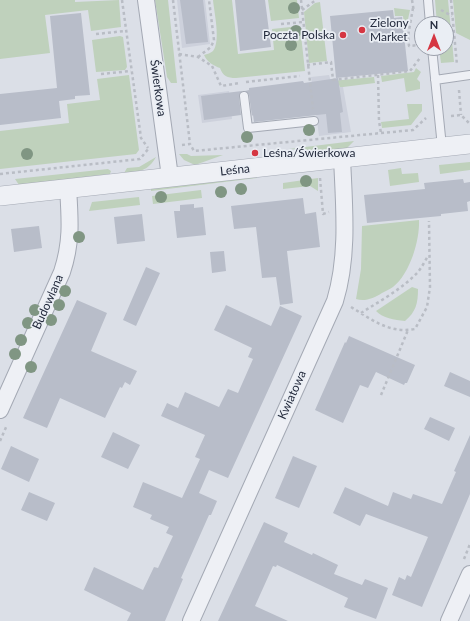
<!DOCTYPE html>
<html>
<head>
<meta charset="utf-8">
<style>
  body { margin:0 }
  #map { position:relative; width:470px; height:621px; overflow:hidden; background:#dbdfe7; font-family:Lato,sans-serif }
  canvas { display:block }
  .north { position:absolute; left:414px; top:16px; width:40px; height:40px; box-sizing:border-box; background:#eaeef4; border:1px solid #9ba0ab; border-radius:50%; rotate:0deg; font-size:11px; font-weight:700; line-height:16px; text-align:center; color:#242b3d }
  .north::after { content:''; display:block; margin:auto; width:14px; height:18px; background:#d53642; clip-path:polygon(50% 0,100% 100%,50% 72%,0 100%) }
</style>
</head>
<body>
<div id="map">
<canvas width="470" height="621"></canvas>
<div class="north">N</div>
</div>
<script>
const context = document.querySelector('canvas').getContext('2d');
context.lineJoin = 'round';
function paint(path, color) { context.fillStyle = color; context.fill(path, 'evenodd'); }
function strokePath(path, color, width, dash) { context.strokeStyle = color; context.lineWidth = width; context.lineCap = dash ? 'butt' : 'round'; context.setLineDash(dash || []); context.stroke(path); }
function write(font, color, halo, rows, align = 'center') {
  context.font = font + ' Lato,sans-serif'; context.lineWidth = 3.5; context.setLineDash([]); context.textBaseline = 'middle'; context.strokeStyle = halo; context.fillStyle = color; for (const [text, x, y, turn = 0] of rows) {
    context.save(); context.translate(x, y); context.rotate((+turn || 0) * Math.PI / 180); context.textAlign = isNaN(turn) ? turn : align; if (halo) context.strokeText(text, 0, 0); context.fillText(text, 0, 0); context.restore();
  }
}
const built = new Path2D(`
  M177,0H205L210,44L182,48Z
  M329,75L332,85H339L340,87H343L351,132L319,136L311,77Z
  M229,91L232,119L202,123L198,95Z`);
const green = new Path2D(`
  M0,0H75V2L119,0L121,27L91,31L88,10L45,15L50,53L0,59Z
  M155,0H168L177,83H171L167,77Z
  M213,0H232L238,54L274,50L272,29L300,26L305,71L236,78C227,78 223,76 220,68C214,66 207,62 204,55C207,54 211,53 213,51C221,41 214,12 213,0Z
  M268,0H297L299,18L271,21Z
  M435,0H448L454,62L441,63L439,48H446V24H437Z
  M453,0H470V40L456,33Z
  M320,2L327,61L309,63L304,12L315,3Z
  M394,8L410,10L405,33L403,16H395Z
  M120,36L123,37L127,67L125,70L96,72L92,40Z
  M416,68L421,72L417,79L420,82V89L406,92L404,78L382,82L381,76L414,72Z
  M129,75L139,150L136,154L0,169V131L69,123L67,104L100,100L97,79Z
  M374,77L375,83L343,87H340L339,85L331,81Z
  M407,104H422V111L411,125L382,128L381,122L409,119Z
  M354,141L347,148L320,151L289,149Z
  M179,154H187L191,156L223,155L195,165L184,160Z
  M156,157C147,172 140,171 124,173L127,168L139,167Z
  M470,162V170L440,174L439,165Z
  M401,168L402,174L418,173L419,182L390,186L388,170Z
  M108,169L111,171L110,174L19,185L15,179Z
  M257,175V178L151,191V188Z
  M318,178V191L310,186L283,189V183Z
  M201,190L202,198L153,204L152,196Z
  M139,197L140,205L89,211L92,202Z
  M419,220C420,240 410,274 393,287C390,289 386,291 382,293C374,298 365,302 356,299L361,269L362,226Z
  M412,287L418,289C418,303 416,312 405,321C394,320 383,318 376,311Z`);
const building = new Path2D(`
  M180,0H203L208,42L186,44Z
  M235,0H265L271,47L240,51Z
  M393,10L394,18L402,17L408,71L336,78L330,16Z
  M81,13L90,95L75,96V99L59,101L61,118L0,125V94L57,88L50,16Z
  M338,78L343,112L340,113L342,132L328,133L326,114L254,122L253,115L252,116L249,95L245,91L249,90V88L303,81L304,83Z
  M242,91L239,96L241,115L204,120L201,96Z
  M463,179L464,183L470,182V201L467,202L468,211L441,214V216L367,223L364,195L425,189L424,183Z
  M303,198L305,214L316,212L320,247L287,251L293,303L280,305L276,277L262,278L256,227L234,229L231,206Z
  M194,204V208L203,207L206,235L177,238L174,211H180V205Z
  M142,214L145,241L117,244L114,217Z
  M39,226L42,248L14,252L11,229Z
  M224,251L226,271L212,273L210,252Z
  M146,267L160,273L136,326L123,320Z
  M77,300L107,313L91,351L137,371L130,385L125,382L122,388L120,387L105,418L60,398L47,428L23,418Z
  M226,305L271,326L280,306L302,316L228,478L209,470L199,493L217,501L211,515H209L181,578L183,579L165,621H127L131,613L84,590L94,567L143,590L154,567L158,568L173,536L166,533L169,527L150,519L152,515L133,507L143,482L182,498L200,459L195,457L205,435L161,416L167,403L178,408L185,392L219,407L228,389L238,393L253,359L248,357L252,348L214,330Z
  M349,336L415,365L407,383H405L404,385L376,372L368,388L360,385L343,423L315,410L345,342L346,343Z
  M450,372L470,381V397L444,386Z
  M430,417L455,428L449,441L424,429Z
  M113,432L140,445L128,469L101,457Z
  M470,435V494L422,607L392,595L399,577L405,580L407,575L411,577L428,537L366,514L360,526L333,513L345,487L388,506L393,492L411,499L413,494L442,504L456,472L454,471Z
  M11,446L39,459L29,482L1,469Z
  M293,456L317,466L299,508L275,498Z
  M29,492L55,503L47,521L21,510Z
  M264,522L288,533L284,542L312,555L313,553L338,565L334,574L362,585L365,579L388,588L376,619L344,607L348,598L277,565L276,567L273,566L255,606L288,621H218Z`);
const path = new Path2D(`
  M122,0L141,138L148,148
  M173,0L190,144
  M301,0L313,109
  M412,0L414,12
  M451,0L457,65
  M413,8L408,36L409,46L419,45
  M302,10L316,0
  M441,10L452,16
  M281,24L303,22
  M417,28L420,43
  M96,34L125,31
  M179,54L198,57L212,66L221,86L239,83
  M198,57L211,47L214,40L209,0
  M307,65L331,62L333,80L410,71L420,58
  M101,74L131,71
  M378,75L379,121L381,133
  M246,82L300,76
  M459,90L461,115
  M451,116L461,115L470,124
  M182,145L190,144L194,151L413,130L426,118
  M0,174L140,159L149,148
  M320,178L323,214L329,212
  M351,307C371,319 389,334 415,329L427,307L430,287L429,221
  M361,313C380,301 402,289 418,272C422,267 425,261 428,256
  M381,395L408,330
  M0,441L7,425
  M464,559L470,544`);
const service = new Path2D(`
  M428,0L430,24
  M432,48L442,147
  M435,80L470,75
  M244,96L248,128L314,121`);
const minor = new Path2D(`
  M146,0L170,177
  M0,410L62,272C72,242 70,219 68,188
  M191,621L335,301C349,255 344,205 342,158
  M449,621L470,574`);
const tertiary = new Path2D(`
  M0,196L470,144`);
const trees = [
  [294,8],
  [296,31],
  [291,45],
  [309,130],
  [247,137],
  [27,154],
  [306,181],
  [241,189],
  [221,192],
  [161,197],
  [79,237],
  [65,291],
  [59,305],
  [35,310],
  [51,320],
  [28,323],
  [21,340],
  [15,354],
  [31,367]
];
const markers = [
  [362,30,4,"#d53642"],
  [343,35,4,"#d53642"],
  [255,153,4,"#d53642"]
];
const poiNames = [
  ["Zielony",370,23],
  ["Market",370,37],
  ["Poczta Polska",335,35,"right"],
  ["Leśna/Świerkowa",263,153]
];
const streetNames = [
  ["Świerkowa",158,88,82],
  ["Leśna",235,170,-6],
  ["Budowlana",48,302,-66],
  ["Kwiatowa",292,395,-66]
];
paint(built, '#cdd1dc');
paint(green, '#bfd1bc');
paint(building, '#b8bdc9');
strokePath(service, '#a4a9b4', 10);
strokePath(minor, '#a4a9b4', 18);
strokePath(tertiary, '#a4a9b4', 20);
strokePath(path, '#b9bdc5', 2.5, [3, 3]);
strokePath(service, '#eef0f5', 8);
strokePath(minor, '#eef0f5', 16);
strokePath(tertiary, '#eef0f5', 19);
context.fillStyle = '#809683';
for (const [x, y] of trees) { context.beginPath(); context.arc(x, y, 6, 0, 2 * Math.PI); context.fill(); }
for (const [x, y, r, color] of markers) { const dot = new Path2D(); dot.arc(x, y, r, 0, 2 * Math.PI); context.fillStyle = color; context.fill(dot); strokePath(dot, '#eaeef4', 1.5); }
write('12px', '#242b3d', '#eaeef4', poiNames, 'left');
write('12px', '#242b3d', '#eaeef4', streetNames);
</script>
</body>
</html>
